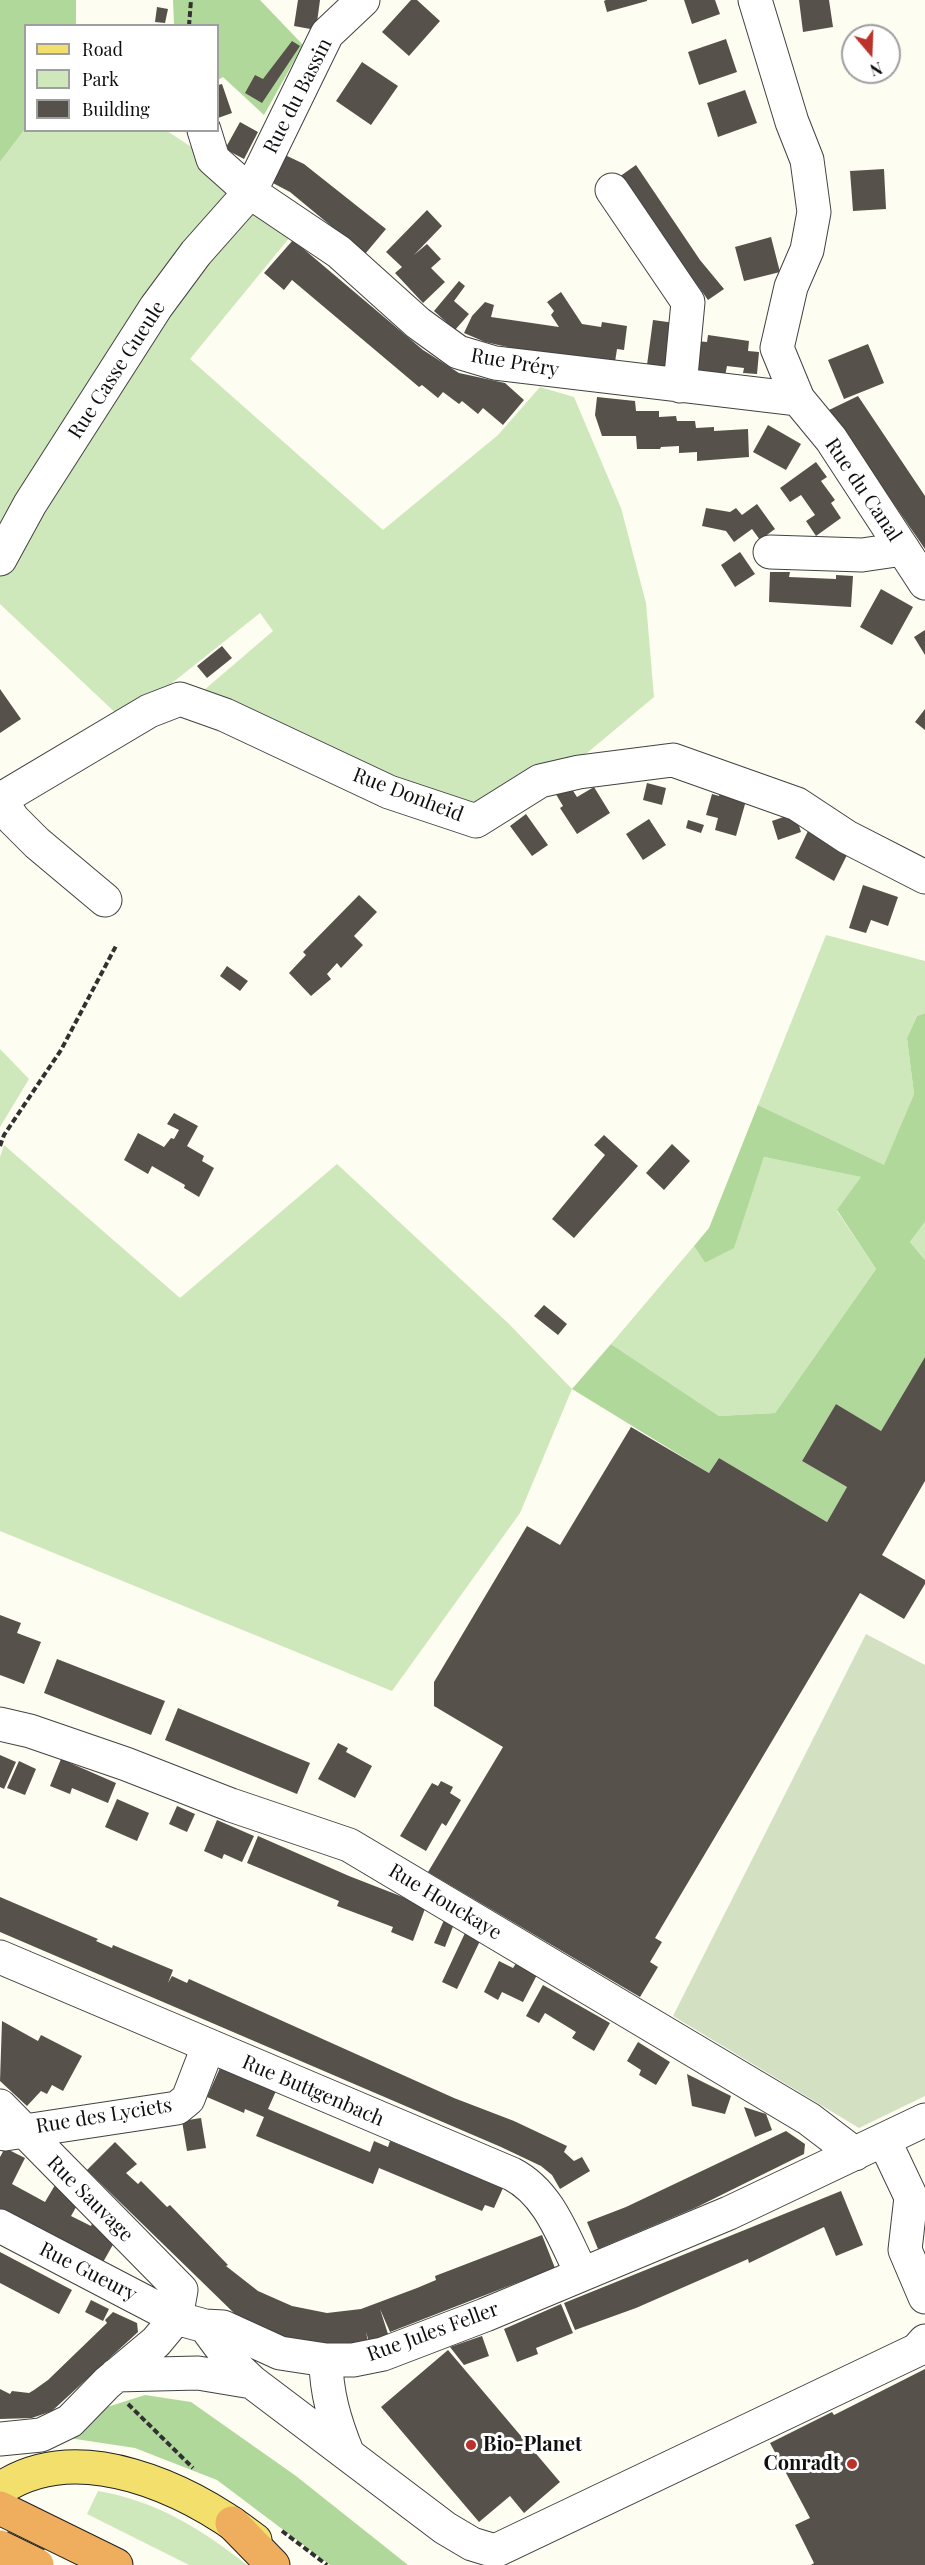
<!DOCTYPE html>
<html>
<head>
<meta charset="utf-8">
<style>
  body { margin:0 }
  #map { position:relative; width:925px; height:2565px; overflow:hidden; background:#fefdf1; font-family:"Playfair Display",serif }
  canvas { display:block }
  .legend { position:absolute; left:24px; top:24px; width:195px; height:108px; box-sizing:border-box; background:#fff; border:2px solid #9f9f9f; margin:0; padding:8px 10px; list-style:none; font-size:18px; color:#0f0f0f }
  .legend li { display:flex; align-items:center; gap:12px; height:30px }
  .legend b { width:30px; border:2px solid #9f9f9f }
  .north { position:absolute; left:841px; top:24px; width:60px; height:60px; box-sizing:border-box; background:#fff; border:2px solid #9f9f9f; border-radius:50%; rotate:161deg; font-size:16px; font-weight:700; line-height:24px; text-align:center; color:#0f0f0f }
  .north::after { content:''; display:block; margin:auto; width:21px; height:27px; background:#ba322b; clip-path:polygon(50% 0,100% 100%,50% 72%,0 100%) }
</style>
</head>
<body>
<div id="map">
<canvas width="925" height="2565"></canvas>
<ul class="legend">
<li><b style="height:8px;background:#f3e06c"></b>Road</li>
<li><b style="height:16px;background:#cee8bb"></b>Park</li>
<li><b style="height:16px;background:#57514b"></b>Building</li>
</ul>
<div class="north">N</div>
</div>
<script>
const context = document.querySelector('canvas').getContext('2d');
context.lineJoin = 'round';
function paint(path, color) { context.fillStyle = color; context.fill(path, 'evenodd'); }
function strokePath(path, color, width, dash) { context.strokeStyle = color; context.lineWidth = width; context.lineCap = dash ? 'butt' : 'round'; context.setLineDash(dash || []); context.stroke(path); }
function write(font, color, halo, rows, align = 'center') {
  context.font = font + ' "Playfair Display",serif'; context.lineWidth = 6; context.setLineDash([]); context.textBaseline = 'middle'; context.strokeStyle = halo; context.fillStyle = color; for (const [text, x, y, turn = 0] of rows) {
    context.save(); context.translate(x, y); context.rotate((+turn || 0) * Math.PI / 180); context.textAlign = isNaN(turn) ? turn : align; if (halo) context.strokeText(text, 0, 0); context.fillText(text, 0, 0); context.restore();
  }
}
const green = new Path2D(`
  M25,129L167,131L193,148L233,195L0,536V162Z
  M252,214L290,237L190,359L383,530L498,435L540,387L574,397L621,508L646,603L654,697L587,753L474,809L426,801L203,691L273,631L260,613L167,687L121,718L0,604V574L180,283Z
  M826,935L925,961V1013L917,1016L907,1038L914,1094L884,1166L758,1105Z
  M0,1049L29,1079L0,1127Z
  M4,1145L180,1298L337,1164L508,1323L572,1389L520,1513L392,1691L0,1531V1157Z
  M764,1157L862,1177L837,1211L876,1269L775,1413L719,1416L611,1344L694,1246L705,1263L733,1248Z
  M925,1222V1260L910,1242Z
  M98,2491C156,2501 202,2529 247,2565H189L87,2514Z`);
const forest = new Path2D(`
  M0,0H76V25L26,26L25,129L0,162Z
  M173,0H260L303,45L264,115L223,77L218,80V26L174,25Z
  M925,1013V1222L910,1242L925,1260V1357L881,1431L836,1404L802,1461L847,1487L827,1522L719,1458L709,1473L572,1389L611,1344L719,1416L775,1413L876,1269L837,1210L861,1177L764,1157L734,1248L705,1263L694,1246L709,1228L758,1105L884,1165L914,1094L907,1038L917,1016Z
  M145,2395L191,2402L296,2476L408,2565H330L217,2480L135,2448L69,2438L104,2408Z`);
const cemetery = new Path2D(`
  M866,1634L925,1665V2096L859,2128L673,2016Z`);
const building = new Path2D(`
  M298,0H320L316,30L294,26Z
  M411,0H417L440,21L409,56L382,32Z
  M606,0H647V1L607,12L604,1Z
  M684,0H715L720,14L692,24Z
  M799,0H829L833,27L803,32Z
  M157,7L168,9L165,23L155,22Z
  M726,39L737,72L699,85L688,52Z
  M292,41L300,46L262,103L245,93L255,75L263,79Z
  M362,62L398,86L371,125L336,101Z
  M222,84L232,113L218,118V85Z
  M745,90L757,123L718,137L707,103Z
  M240,122L258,132L244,159L225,149Z
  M283,154L304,164L386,229L365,254L290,192L269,181Z
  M636,165L700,260L724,289L708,300L619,177Z
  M884,169L886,209L853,211L850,171Z
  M427,210L442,226L414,255L427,244L441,259L431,268L445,282L423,303L395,273L402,267L386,252Z
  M771,237L780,272L744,281L735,247Z
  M293,240L423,350L459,373L505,383L524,400L503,425L483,408L478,414L462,401L459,404L443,392L438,398L422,385L419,387L292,280L284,290L264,273Z
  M459,281L465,286L454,301L469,314L455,330L434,311Z
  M561,292L582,324L601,327L602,322L627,326L624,350L617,349L615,362L512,348L485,342L464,333L472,316L485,302L494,305L491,317L559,327L551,315L554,311L547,302Z
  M653,320L675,323L669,369L647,365Z
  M708,335L749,341L748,351L759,352L757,374L743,373L744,368L727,366L725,376L692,371L696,341L707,342Z
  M868,344L884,383L844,399L828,360Z
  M858,396L925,496V549L829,410Z
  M597,397L635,401L636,411H659V417L676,416L677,421H695L696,428L714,427V431L748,429L749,457L697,461V452L679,453V446L661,447L660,449H637L636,436H602L595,415Z
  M768,425L801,444L786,470L753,452Z
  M816,462L827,477L821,481L835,500L831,503L841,518L816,536L806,521L815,515L801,495L790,502L780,488Z
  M757,504L775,529L760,540L752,529L734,542L726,531L702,526L706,508L730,512L736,508L742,515Z
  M740,552L755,574L735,587L721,565Z
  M770,572H790L789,577L836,579V575L853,576L851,607L769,602Z
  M881,589L913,607L892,645L860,627Z
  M925,630V655L914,637Z
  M222,646L232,658L207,678L197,666Z
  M0,689L21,719L0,733Z
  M925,709V730L915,722Z
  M568,783L577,797L594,787L610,813L577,834L560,808L563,806L554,791Z
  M647,783L666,788L662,805L643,800Z
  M723,783L749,790L736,836L715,830L718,818L706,815L712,794L719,796Z
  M795,813L801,832L778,840L772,821Z
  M526,814L548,845L532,856L510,826Z
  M649,819L666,845L643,860L626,834Z
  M688,820L704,825L701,833L686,828Z
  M808,831L849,851L834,881L795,858Z
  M863,885L898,897L888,926L871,920L866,933L849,928Z
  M359,895L377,912L354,936L363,945L341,968L337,963L327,974L331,979L311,996L289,973L306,955L303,952Z
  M227,966L248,981L240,991L220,976Z
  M174,1113L198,1126L187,1146L204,1156L202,1161L214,1168L199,1197L184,1188L185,1185L152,1166L148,1174L124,1160L138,1133L164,1147L171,1138L174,1139L179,1130L167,1124Z
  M604,1135L638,1166L574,1238L552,1219L605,1155L594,1145Z
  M672,1144L690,1161L664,1190L646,1173Z
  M544,1305L567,1324L558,1335L534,1316Z
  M925,1357V1481L882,1555L925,1580V1584L904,1619L860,1593L655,1938L662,1942L650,1962L658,1967L640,1997L428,1872L503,1747L434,1706V1682L527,1526L560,1545L631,1427L709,1473L719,1458L827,1522L847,1487L802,1461L836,1404L881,1431Z
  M0,1615L21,1623L17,1633L41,1642L24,1684L0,1675Z
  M57,1659L165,1701L151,1735L44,1693Z
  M178,1708L310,1763L297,1794L165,1740Z
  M338,1743L348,1748L346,1752L372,1766L355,1798L318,1779Z
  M0,1755L16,1762L4,1789L0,1787Z
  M61,1759L116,1783L108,1803L72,1788L70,1794L50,1786Z
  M19,1761L36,1769L25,1795L7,1788Z
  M441,1781L453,1787L450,1793L461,1800L446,1826L442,1823L426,1851L400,1836L432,1783L438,1786Z
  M117,1799L149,1813L137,1841L105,1827Z
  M177,1806L195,1814L187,1832L169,1824Z
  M217,1820L254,1836L242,1862L224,1854L222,1859L204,1851Z
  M258,1836L349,1876L426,1906L413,1941L391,1932L393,1927L337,1906L339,1901L247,1863Z
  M0,1897L98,1939L96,1941L112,1948L113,1945L173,1970L168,1983L172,1976L187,1983L189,1979L454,2098L514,2121L567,2146L564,2152L574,2161L582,2157L590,2171L560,2189L552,2175L541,2166L501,2147L0,1932Z
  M444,1920L454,1924L445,1947L434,1943Z
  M465,1933L480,1941L457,1989L442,1982Z
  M518,1960L539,1971L523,2002L502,1992L498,2000L484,1992L499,1961L513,1968Z
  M543,1985L610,2023L594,2051L572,2038L576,2032L545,2013L539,2023L526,2016Z
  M2,2021L38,2041L41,2035L82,2056L63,2091L52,2085L47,2094L41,2091L27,2106L0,2081Z
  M638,2042L670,2062L656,2085L639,2075L641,2070L627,2061Z
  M220,2068L276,2091L268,2109L370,2152L374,2141L388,2147L390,2141L503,2188L494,2208L485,2205L482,2211L379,2168L373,2184L256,2136L264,2117L245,2109L244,2113L207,2097Z
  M687,2074L731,2096L725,2114L692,2106Z
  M744,2107L766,2114L772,2130L755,2137Z
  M201,2118L206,2148L187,2151L182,2121Z
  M786,2131L805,2144L804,2154L695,2208L598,2249L587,2222L626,2207Z
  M115,2142L137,2164L126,2173L138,2184L141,2181L167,2207L170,2205L228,2265L226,2266L258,2291L292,2306L327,2313L361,2309L417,2288L436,2280L435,2276L542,2235L555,2268L390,2332L380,2309L388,2334L369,2342L366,2332L368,2342L346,2346L301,2342L277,2335L236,2315L87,2170Z
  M5,2148L25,2158L12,2184L45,2202L58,2180L79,2202L71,2216L91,2226L94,2219L115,2241L102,2264L0,2211V2157Z
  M841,2191L863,2245L836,2256L824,2227L749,2263L748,2259L636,2308L575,2330L564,2303Z
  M0,2252L72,2290L59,2314L0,2283Z
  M91,2300L109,2309L103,2321L85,2312Z
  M561,2304L573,2333L536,2348L538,2354L517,2362L504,2329Z
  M113,2312L137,2323L138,2332L52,2411L32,2418L0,2419V2389L10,2394L12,2391L29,2393L34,2390L48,2380L107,2323L105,2320Z
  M482,2336L489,2356L464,2365L450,2347Z
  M448,2350L560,2482L524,2513L510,2496L479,2522L381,2407Z
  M925,2369V2565H811L814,2563L795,2525L810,2518L770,2443L832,2412L834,2415Z`);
const path = new Path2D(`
  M189,26L191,0
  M0,1146L4,1135L61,1050L117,944
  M128,2404L193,2468
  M282,2531L327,2565`);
const minor = new Path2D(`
  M755,0L792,122L807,160L814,212L807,250L791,287L777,348L798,399L831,439L925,583
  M204,130L213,159L250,192L339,252L418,323L458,352L495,363L798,399
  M612,190L688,302L680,386
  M770,552L862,555L903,549
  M0,559L30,504L156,307L196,253L250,192L327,34L363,0
  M0,799L13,819L37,843L105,900
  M1,799L149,711L180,699L225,715L389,792L476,821L540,781L579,772L673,760L797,804L847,837L925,877
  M0,1724L30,1731L126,1764L231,1805L349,1845L809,2119L855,2154
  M0,1957L512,2174C550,2194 563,2237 582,2274
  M0,2106L181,2290L176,2318
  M5,2134L177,2108L188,2099L208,2047
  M884,2140L911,2197L905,2250L925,2297
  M0,2226L176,2318L205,2326L223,2327L280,2353L326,2360H353L383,2354L485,2315L729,2213L925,2120
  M205,2326L234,2365L252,2382L445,2528L472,2544L495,2551L917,2350L925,2341
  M326,2360C326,2393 335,2422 347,2452
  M116,2375L198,2373L252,2382
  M0,2439L41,2435L70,2421L107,2383L156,2342L176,2318`);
const major = new Path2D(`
  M0,2489C79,2436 189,2489 255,2540`);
const highway = new Path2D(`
  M0,2508L116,2565
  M232,2523L273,2565`);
const highwayBridge = new Path2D(`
  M0,2547L37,2565`);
const markers = [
  [471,2445,6,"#ba322b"],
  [852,2464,6,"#ba322b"]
];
const streetNames = [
  ["Rue du Bassin",298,96,-63],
  ["Rue Préry",515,363,10],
  ["Rue Casse Gueule",117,370,-57],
  ["Rue du Canal",863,490,56],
  ["Rue Donheid",408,795,21],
  ["Rue Houckaye",445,1902,31],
  ["Rue Buttgenbach",313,2091,23],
  ["Rue des Lyciets",104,2116,-9],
  ["Rue Sauvage",90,2199,45],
  ["Rue Gueury",88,2272,27],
  ["Rue Jules Feller",433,2332,-20]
];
const poiNames = [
  ["Bio-Planet",483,2445],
  ["Conradt",840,2464,"right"]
];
paint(green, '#cee8bb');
paint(forest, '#b1d89b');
paint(cemetery, '#d3e0c2');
paint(building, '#57514b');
strokePath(minor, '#424242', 35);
strokePath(major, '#202020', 35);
strokePath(highway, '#202020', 35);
strokePath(path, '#313131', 4, [6, 3]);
strokePath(minor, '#fff', 33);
strokePath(major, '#f3e06c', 33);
strokePath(highway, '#efae5e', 33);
strokePath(highwayBridge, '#202020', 35, []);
strokePath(highwayBridge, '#efae5e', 33);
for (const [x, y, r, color] of markers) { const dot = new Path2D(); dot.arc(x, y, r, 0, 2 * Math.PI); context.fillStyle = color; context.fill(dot); strokePath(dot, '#fff', 2); }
write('20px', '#0f0f0f', '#fff', streetNames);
write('bold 20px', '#0f0f0f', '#fff', poiNames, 'left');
</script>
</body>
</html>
